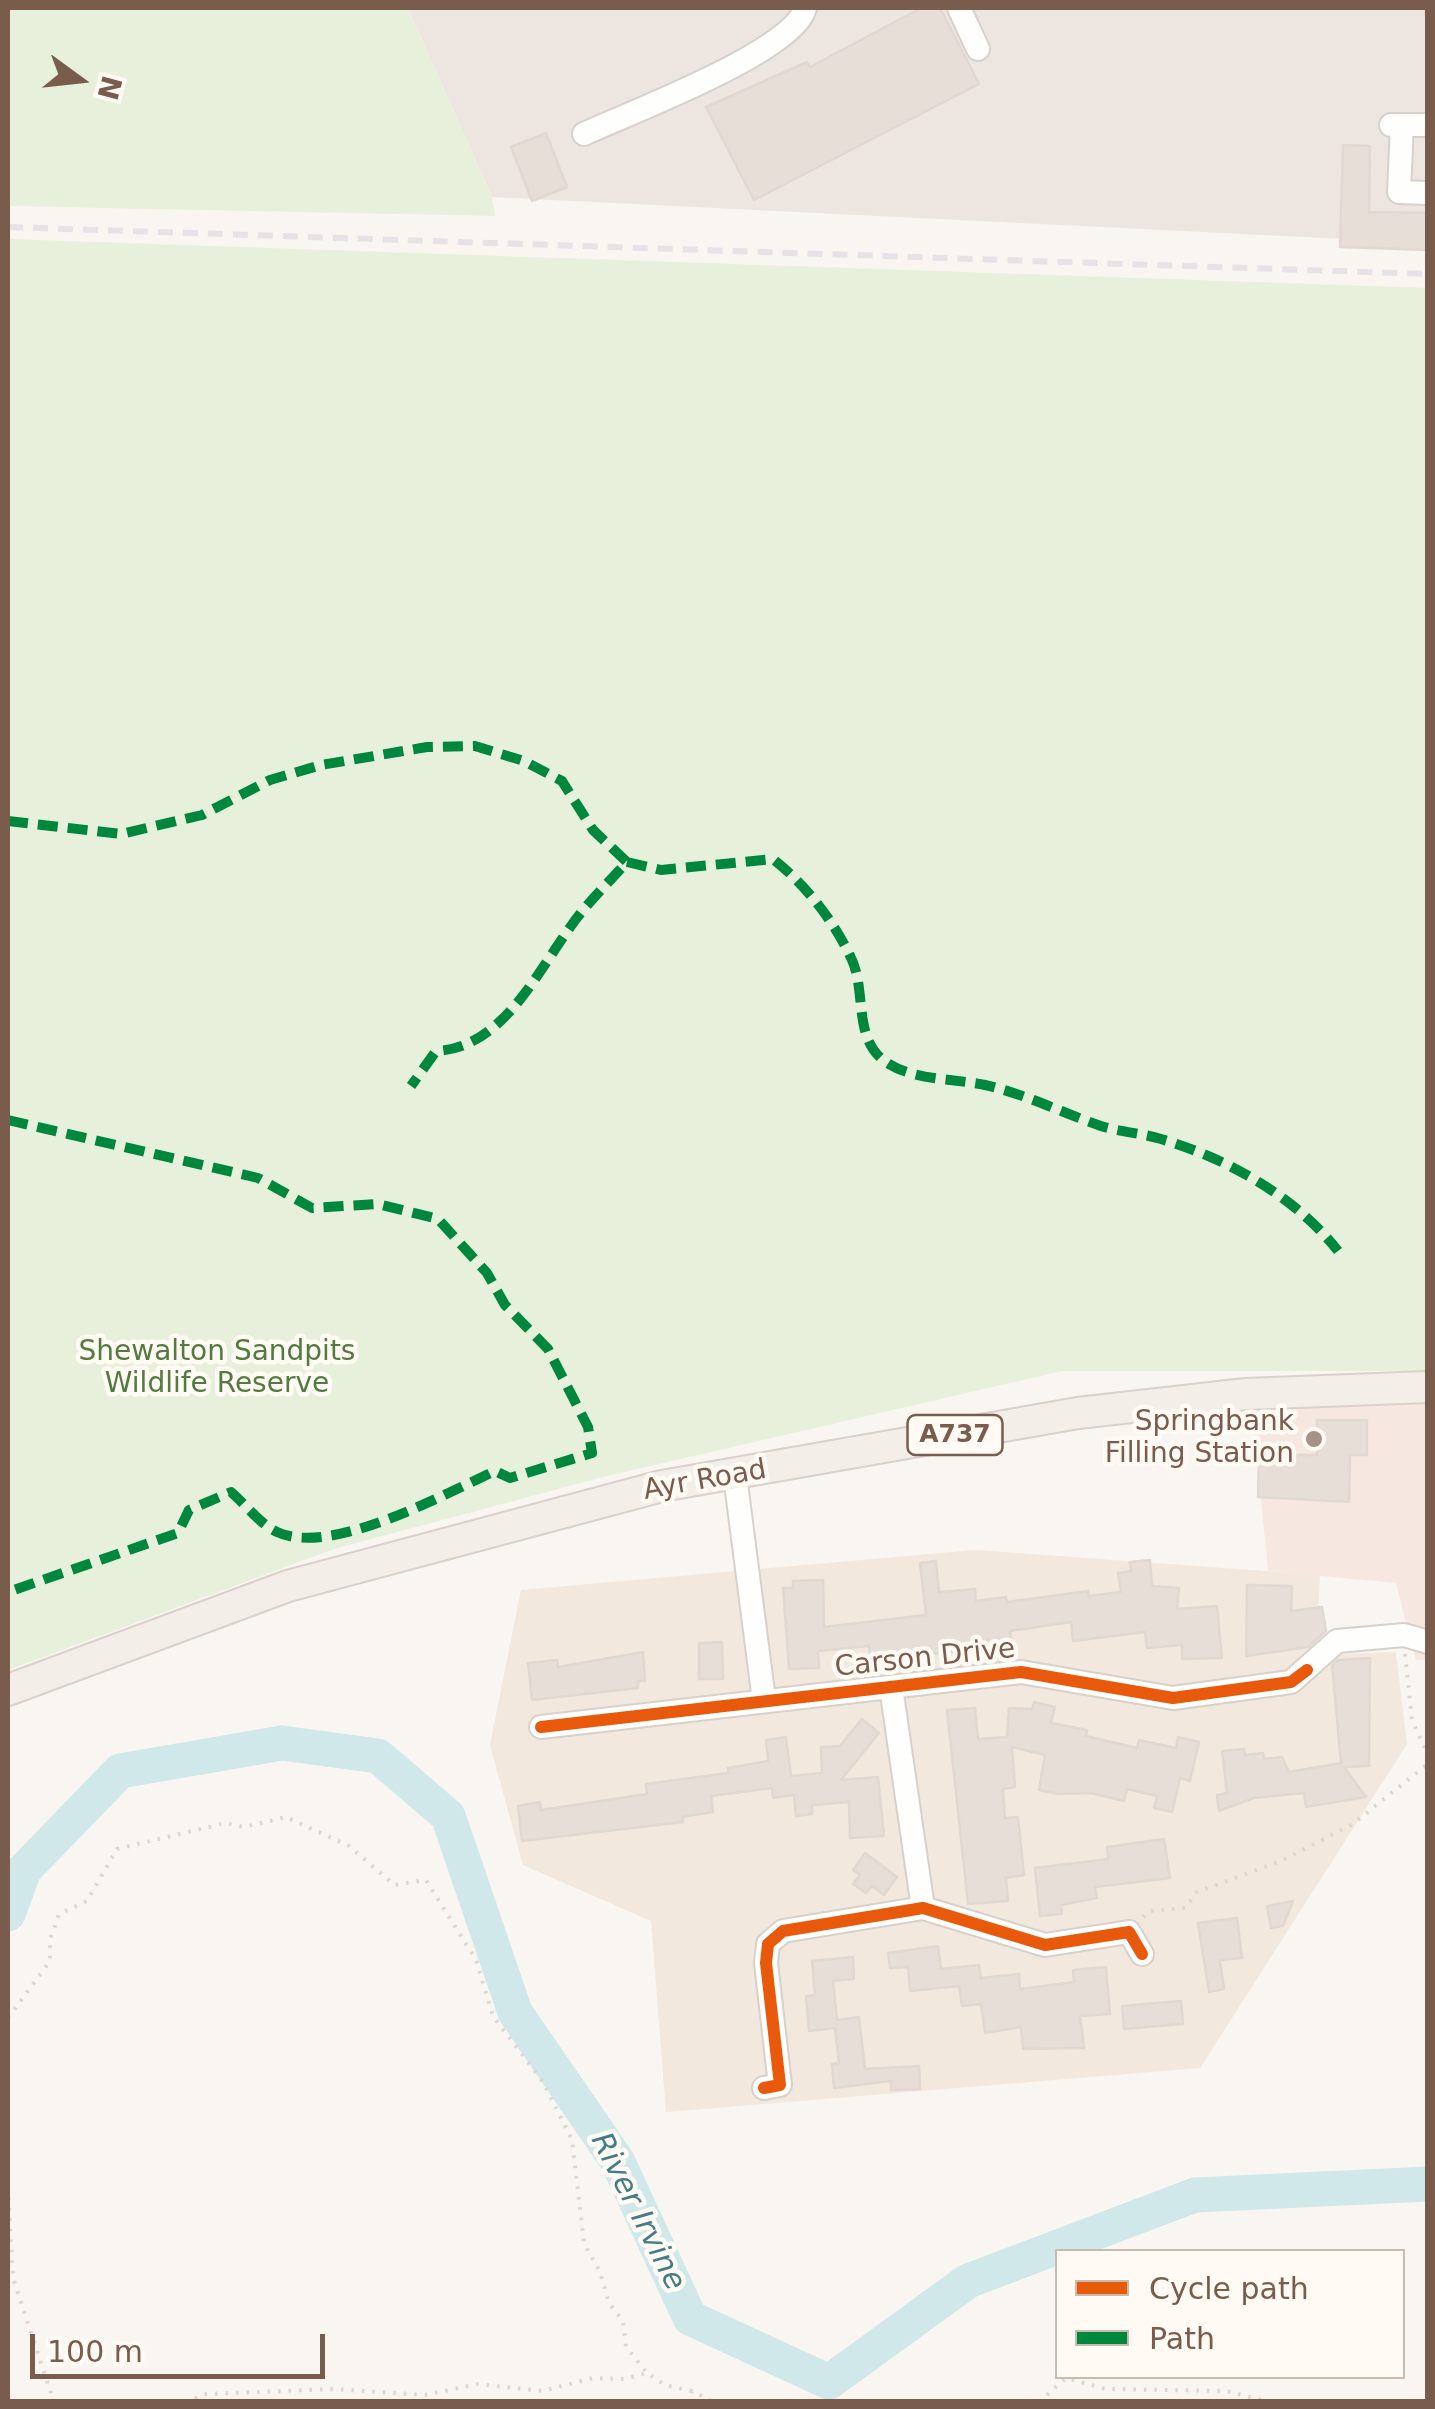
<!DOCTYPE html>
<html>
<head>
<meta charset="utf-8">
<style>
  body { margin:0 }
  #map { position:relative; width:1435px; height:2409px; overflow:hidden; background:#f9f5f0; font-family:"DejaVu Sans",sans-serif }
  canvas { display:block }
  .frame { position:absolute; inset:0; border:10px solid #7a5c4d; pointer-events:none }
  .legend { position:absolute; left:1055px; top:2249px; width:350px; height:130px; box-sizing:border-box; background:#fffaf3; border:2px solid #cabbb1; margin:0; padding:12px 18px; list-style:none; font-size:30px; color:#7a5c4d }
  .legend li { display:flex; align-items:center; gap:20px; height:50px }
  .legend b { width:50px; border:2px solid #cabbb1 }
  .north { position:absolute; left:30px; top:30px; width:100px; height:100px; -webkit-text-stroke:8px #fffaf3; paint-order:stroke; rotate:105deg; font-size:28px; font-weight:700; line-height:40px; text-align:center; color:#7a5c4d }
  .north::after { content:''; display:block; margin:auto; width:35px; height:45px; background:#7a5c4d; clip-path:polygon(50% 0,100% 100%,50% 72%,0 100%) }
  .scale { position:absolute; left:30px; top:2334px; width:295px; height:45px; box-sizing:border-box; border:5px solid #7a5c4d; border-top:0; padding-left:12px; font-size:30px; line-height:35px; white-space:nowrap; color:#7a5c4d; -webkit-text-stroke:8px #fffaf3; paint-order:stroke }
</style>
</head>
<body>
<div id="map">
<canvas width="1435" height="2409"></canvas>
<div class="frame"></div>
<ul class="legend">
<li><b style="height:12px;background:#e8590c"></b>Cycle path</li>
<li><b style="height:12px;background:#00873e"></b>Path</li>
</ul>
<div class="north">N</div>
<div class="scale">100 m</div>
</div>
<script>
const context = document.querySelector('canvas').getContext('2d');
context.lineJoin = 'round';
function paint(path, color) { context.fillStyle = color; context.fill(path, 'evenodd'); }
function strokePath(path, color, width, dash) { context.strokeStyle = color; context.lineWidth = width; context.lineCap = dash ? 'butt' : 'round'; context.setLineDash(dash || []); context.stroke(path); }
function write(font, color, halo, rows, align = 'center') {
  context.font = font + ' "DejaVu Sans",sans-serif'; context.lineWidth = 9; context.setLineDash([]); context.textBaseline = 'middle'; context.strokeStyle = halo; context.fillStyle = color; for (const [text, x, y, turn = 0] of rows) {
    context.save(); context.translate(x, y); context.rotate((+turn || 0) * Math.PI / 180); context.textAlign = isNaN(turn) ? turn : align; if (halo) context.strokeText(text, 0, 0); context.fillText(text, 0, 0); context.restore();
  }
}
const residential = new Path2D(`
  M975,1550L1320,1575L1316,1655L1396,1652L1407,1744L1200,2068L666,2112L651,1921L523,1865L490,1745L521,1590Z`);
const commercial = new Path2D(`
  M1427,1402V1660H1416L1396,1583L1268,1571L1252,1408Z`);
const industrial = new Path2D(`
  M408,8H1427V243L492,197Z`);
const green = new Path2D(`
  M8,8H408L492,197L495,216L8,206Z
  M8,239L1427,288V1371H1062L607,1476L334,1549L8,1670Z`);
const river = new Path2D(`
  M8,1914L24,1870L120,1771L282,1743L378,1756L448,1816L515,2012L618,2162L690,2318L829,2382L968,2281L1195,2195L1428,2184`);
const building = new Path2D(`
  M921,8H940L979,84L754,200L706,107L807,62L810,67Z
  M546,133L567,187L532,201L511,147Z
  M1343,145L1370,146L1369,212L1428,213V250L1340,247Z
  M1317,1420H1367V1455H1350L1349,1502L1258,1497L1259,1455H1317Z
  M1150,1560L1152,1586L1179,1588L1177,1609L1217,1606L1222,1658L1182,1659V1645L1147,1648L1145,1632L1073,1641L1071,1622L1010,1631L1011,1638L968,1643V1650L871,1660L869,1646L818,1651L819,1668L789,1669L783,1588H793V1581L823,1580L824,1627L926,1615L920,1563L936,1561L939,1592L975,1589L976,1601L1006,1597L1007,1602L1088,1591V1596L1121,1592L1118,1573L1131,1571L1130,1562Z
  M1247,1585L1292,1586L1291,1611L1322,1607L1326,1631L1308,1647L1246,1656Z
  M722,1642L723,1679H699V1643Z
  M643,1652L645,1681H638V1688L532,1700L528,1663L557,1660L558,1667Z
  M1370,1658L1369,1766L1344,1767L1366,1797L1306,1807L1304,1793L1254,1798L1219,1811L1217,1795L1227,1793L1222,1751L1244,1749L1245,1755L1263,1753L1264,1759L1282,1757L1289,1772L1341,1763L1332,1665L1338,1660Z
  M1034,1702L1055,1707L1051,1723L1087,1730L1086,1736L1137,1748L1139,1740L1176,1748L1178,1737L1199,1742L1190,1781L1180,1778L1172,1812L1154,1808L1157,1796L1127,1789L1124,1801L1091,1793L1059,1794L1039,1790L1045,1755L1012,1747L1015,1787L1003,1789L1005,1818L1018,1817L1024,1875L1006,1878L1008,1901L968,1904L947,1710L975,1708L978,1739L1007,1737L1009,1708L1032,1709Z
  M862,1719L879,1733L841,1780L878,1777L884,1836L850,1838L849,1802L812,1805V1814L796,1816L794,1795L773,1798L772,1788L711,1796L713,1812L682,1817L683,1822L522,1841L518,1806L540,1802L541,1810L647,1794L646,1784L728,1773V1768L768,1761L766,1740L786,1737L791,1776L822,1773L821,1747L840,1746Z
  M1164,1839L1170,1878L1095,1887L1097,1898L1061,1905L1062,1914L1040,1916L1035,1868L1108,1859L1107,1847Z
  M865,1853L897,1877L884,1895L872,1886L866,1893L853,1884L860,1875L853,1870Z
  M1293,1901L1283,1926L1271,1928L1267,1906Z
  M1237,1918L1242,1958L1220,1960L1224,1989L1209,1992L1198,1923Z
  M938,1946L941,1969L979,1965L981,1978L1019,1974L1020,1989L1074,1982L1073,1970L1106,1967L1110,2014L1080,2016L1084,2048L1023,2049L1021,2027L985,2033L981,2004L962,2006L959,1986L910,1991L908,1967L890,1968L888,1953Z
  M853,1957L854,1979L833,1981L837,2020L859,2017L865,2069L919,2066L920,2089L891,2090V2081L834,2088L832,2064L839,2063L835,2028L809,2031L806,1996L815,1995L812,1961Z
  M1181,2001L1183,2024L1124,2029L1122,2006Z`);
const path = new Path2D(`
  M1405,1654L1412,1720L1428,1755
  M1143,1917L1149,1911L1185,1908L1197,1892L1281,1861L1351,1825L1428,1764
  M8,2018L50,1961V1940L59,1914L87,1901L117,1849L225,1823L244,1827L286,1817L349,1846L394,1885L426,1880L476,1960L493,2016L543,2082L572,2140L584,2243L600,2272L609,2303L623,2321L626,2347L647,2373
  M8,2187L13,2278L54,2402
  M185,2402L206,2394L334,2389L425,2395L477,2384L543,2391L593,2378L624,2379L647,2373L665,2385L692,2391
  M686,2402L692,2391L713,2402
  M1039,2402L1066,2378L1106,2389L1227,2391L1269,2402`);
const minor = new Path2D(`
  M959,8L978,49
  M1391,125H1428
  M1402,125L1399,192L1428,193
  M584,134C629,113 795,51 805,8
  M735,1476L764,1700
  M891,1687L923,1908
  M541,1727L1021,1672L1173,1698L1291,1682L1337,1641L1404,1635L1428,1642
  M764,2088L780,2085L766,1963L768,1944L783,1931L923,1908L1045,1945L1129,1932L1142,1954`);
const major = new Path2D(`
  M8,1690L288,1586L662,1486L1078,1413L1246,1394L1428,1387`);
const rail = new Path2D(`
  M8,227L1428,274`);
const quiet = new Path2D(`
  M8,821L121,834L202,815L270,780L321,765L427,747L475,746L524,761L562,781L593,830L627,862C608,883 587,903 571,926C536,974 502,1048 436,1051L411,1086
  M627,862L661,870L773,859C806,885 834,921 852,960C867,994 852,1042 889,1064C914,1080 957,1079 985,1085C1025,1094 1063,1113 1101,1126C1120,1132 1141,1133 1161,1139C1228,1159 1295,1196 1338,1251
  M8,1120L258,1178L312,1208L378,1204L438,1219L487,1273L505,1305L548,1349L588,1427L592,1453L510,1478L495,1471C444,1494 331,1557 277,1532C261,1525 245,1504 231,1492L189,1510L178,1533L8,1592`);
const cycleway = new Path2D(`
  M541,1727L1021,1672L1173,1698L1291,1682L1307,1670
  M764,2088L780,2085L766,1963L768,1944L783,1931L923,1908L1045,1945L1129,1932L1142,1954`);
const markers = [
  [1314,1439,10,"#a69286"]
];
const shields = [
  [955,1435,95]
];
const shieldNames = [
  ["A737",955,1435]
];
const parkNames = [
  ["Shewalton Sandpits",217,1353],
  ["Wildlife Reserve",217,1385]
];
const poiNames = [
  ["Springbank",1294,1423],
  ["Filling Station",1294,1455]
];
const streetNames = [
  ["Ayr Road",705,1481,-10],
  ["Carson Drive",925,1659,-6]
];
const waterNames = [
  ["River Irvine",637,2212,63]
];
paint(residential, '#f2e8de');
paint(commercial, '#f6e8e1');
paint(industrial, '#ede5e0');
paint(green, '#e7f0db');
strokePath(river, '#d0e8ea', 35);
paint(building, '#e6ded7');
strokePath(building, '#e2d8d2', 2.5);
strokePath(minor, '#d7d1cb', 26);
strokePath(major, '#dad1cc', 34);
strokePath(path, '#dcd5d0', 4, [2.5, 8]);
strokePath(minor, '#fefefd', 22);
strokePath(major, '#f3eee8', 30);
strokePath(rail, '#e6e3e7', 6, [15, 10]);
strokePath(quiet, '#00873e', 10, [20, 10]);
strokePath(cycleway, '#e8590c', 12);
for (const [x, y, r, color] of markers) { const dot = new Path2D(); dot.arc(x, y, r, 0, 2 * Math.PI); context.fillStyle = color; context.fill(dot); strokePath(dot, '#fffaf3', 4); }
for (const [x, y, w] of shields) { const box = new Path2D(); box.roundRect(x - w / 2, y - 20, w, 40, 8); context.fillStyle = '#fffaf3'; context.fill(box); strokePath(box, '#7a5c4d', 2.5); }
write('bold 25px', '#7a5c4d', null, shieldNames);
write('28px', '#537a41', '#fffaf3', parkNames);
write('28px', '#7a5c4d', '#fffaf3', poiNames, 'right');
write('28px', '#7a5c4d', '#fffaf3', streetNames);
write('italic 30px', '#437c86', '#fffaf3', waterNames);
</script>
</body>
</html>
